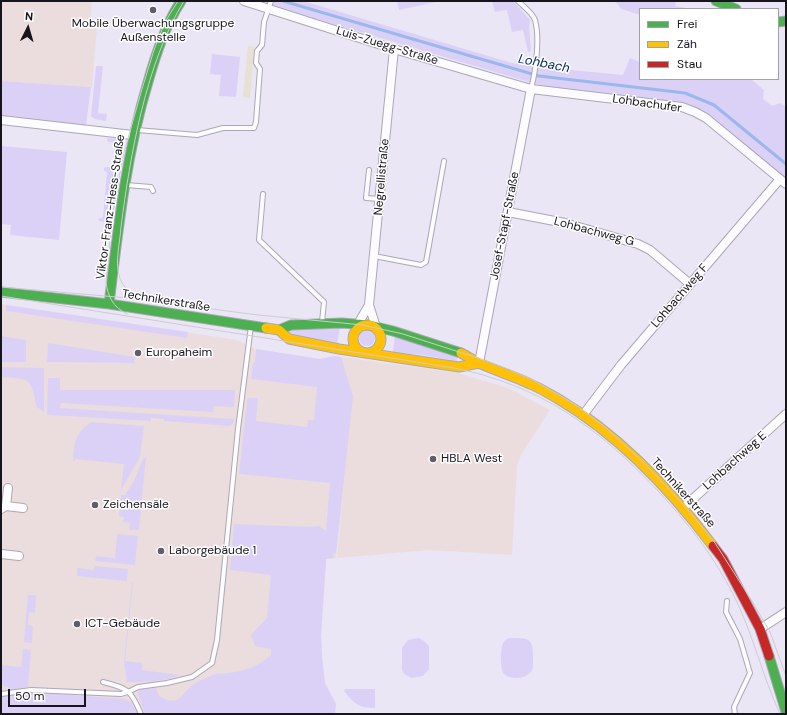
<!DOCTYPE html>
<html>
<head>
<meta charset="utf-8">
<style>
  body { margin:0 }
  #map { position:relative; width:787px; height:715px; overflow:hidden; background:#eae6f6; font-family:"DM Sans",sans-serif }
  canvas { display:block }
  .frame { position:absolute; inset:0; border:2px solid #17141e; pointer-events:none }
  .legend { position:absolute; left:639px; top:8px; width:140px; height:72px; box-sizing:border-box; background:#fff; border:1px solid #a2a1a5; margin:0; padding:5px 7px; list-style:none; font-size:12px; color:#17141e }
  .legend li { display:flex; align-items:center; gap:8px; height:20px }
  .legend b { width:20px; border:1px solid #a2a1a5 }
  .north { position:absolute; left:8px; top:8px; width:40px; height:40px; -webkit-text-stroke:3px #fff; paint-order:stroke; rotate:5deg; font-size:11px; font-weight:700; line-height:16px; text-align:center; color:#17141e }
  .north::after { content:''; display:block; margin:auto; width:14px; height:18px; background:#17141e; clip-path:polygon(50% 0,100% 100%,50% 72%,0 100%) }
  .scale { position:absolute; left:8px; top:689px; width:78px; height:18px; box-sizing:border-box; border:2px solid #17141e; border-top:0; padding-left:5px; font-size:12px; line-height:14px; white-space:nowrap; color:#17141e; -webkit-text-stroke:3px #fff; paint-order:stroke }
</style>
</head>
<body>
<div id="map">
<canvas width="787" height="715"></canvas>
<div class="frame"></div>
<ul class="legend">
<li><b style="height:5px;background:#4caf50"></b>Frei</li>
<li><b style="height:5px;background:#ffc107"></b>Zäh</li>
<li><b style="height:5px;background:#c62828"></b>Stau</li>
</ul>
<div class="north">N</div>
<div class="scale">50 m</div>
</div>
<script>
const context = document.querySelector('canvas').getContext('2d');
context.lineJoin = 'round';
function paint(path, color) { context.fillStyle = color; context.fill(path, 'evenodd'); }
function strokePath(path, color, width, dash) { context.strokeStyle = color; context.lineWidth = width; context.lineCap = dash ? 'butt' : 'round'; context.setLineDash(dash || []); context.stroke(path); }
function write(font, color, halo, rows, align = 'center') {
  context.font = font + ' "DM Sans",sans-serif'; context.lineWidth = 3; context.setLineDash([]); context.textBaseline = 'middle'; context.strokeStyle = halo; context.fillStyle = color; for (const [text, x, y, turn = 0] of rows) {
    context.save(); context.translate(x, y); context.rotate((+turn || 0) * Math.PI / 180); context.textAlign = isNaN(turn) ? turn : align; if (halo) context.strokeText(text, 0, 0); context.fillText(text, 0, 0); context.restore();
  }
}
const education = new Path2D(`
  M1,1H92L90,26L97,27L92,87L1,81Z
  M1,304L237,340L256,349L320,359L334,356L341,357L458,373L508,388L550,410L522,453L517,466L512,555L430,550L337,558L345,473L336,558L326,559V561L321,635L322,655L140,712L1,709Z`);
const green = new Path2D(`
  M260,1H303L512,63L531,66L623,75L630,58L640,62V79H751L764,90L763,99L772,106L780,103L786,107V184L695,112L566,93L279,8Z
  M397,1H441L399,10Z
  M492,1H513L530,20L529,28L531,51L528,52L523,30L512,32L507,10L495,12Z
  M615,1H676L675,6L692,9H640V15L621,9Z
  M212,54L240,57L236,97L219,96L221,75L210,74Z
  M96,66H103L98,113L107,114L106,121L95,119L91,116Z
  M1,81L91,87L86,125L1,118Z
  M108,138L118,139L120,142L106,218L105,222L99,221L98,219L103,217L107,172L104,171V168L106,167H112L115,143L108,142L107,139Z
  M1,146L67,152L59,240L10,235L11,225L1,224Z
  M6,305L188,332L187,338L6,311Z
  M340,327L337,344L291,334L289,330Z
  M359 338a8 8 0 1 1 16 0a8 8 0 1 1-16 0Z
  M395,335L458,355L457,361L423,355L393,352Z
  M1,336L26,340V362H1Z
  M48,343L135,357L134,363L47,362Z
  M256,349L320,359L334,356L341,357L353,396L336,553H333L334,558L326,559V561L321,635L322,655L325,683L336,704L335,714H145L138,695V692L139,690L156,688L159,696C183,710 182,688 199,681C205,679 211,675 216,674C220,673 225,674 229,673C245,671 259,666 271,655V649L255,646L251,635L267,618L271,575L230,570L234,524L312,527L319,526L326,531L330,483L239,474L247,400L249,398H258L256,421L307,427L308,420H314L317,387L251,379L253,363L255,362Z
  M1,367L44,368V412L37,407C35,403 35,399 34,394C30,375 18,379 1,377Z
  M48,378H60V390H235L234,407L214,406L213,412L61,403L60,408L233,419H235L233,423L230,426L164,421V419L151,418V421L49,415L47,414Z
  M91,422L144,426L140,457L121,490L124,464L75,459V461H73C74,443 75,433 91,422Z
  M146,456L139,530H129L130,523L123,522L124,517L119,516L121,495H125L134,481L142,461Z
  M117,534L138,536L135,565L95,561L96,556L115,558Z
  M94,566L128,569L127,581L77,576V568L94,570Z
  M132,582H133L125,661L142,663V670L179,675C167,682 141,682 127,682L124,662Z
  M28,595H36L35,613L29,612L28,625L33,626L32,643L24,642Z
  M419,638L424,641L429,646V669L423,676L411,678L403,673L402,669V648L408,640Z
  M510,638C525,638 533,637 533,654C533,658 533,663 533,667C531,679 512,681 504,674C500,669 500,649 503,643C505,640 507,639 510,638Z
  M23,649L31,650L28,687L12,690L1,684V665L21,667Z
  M345,689H375V708C358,708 354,703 344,691Z
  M30,692L125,699L132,703L138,714H1V695Z`);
const sand = new Path2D(`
  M248,46L254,47L250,98L243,97Z`);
const stream = new Path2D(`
  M283,1L539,76L685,93L714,105L786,164`);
const lane = new Path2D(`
  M518,1C523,6 533,13 535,20C540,38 536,70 531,89
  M137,130L197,135L223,128H254L256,122L260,69L256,63L257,51L262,45L264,22L271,1
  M369,170L366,198L379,199
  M126,185L151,187L153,191
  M263,194L259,240L324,302L322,322
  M374,256L421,265L426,262L444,161
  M727,601L726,612L740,639L750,673L734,707L735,714
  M103,682C128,688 131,690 141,714
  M1,694L31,690L121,694L130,691L138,687L167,683L192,677L212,663L217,640L238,429L251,326`);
const street = new Path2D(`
  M244,1L394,49L531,89L682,107L695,112L706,118L786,184
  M1,120L133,135
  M508,212L565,223L638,244L650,250L690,284
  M369,305L376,327
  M358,324L369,305L394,49
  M479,363L531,89
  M583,415L621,365L780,179
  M6,506L8,488
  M683,508L786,414
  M1,509L6,506L23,508
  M1,554L19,556
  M760,629L786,612`);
const fast = new Path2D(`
  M716,1L736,9
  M778,22L786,21
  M1,292L109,304L266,328
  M109,304C118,229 126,155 148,82C156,54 165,26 181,1
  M279,330L291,325L342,323L368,325L393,331L461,353
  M769,656L786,712`);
const slow = new Path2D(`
  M353 339a14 14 0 1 1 28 0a14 14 0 1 1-28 0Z
  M266,328L279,330L289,339L339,349L459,367L479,363
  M461,353C467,356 473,360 479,363C496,371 514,376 530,384C540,388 550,394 560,400C620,436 671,490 713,546`);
const jam = new Path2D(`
  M713,546L723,559L760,629L769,656`);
const tram = new Path2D(`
  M1,287L128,298L258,315L363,325L403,334L481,359L508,369L533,380L576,405L605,427L642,461L685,506L715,543L752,601L770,632L786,676
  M1,296L454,368C540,385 599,428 658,491C688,523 714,556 734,596C753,634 762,675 780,714
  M138,297C129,293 121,285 119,275C115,261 120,242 121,227C130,156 146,62 184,1
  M127,314C113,307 108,297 106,282L113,212L123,156L142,89L154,50L165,22L178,1`);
const markers = [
  [153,10,4,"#615e6a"],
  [138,353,4,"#615e6a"],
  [433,459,4,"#615e6a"],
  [95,505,4,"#615e6a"],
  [161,551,4,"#615e6a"],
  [77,624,4,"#615e6a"]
];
const poiNames = [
  ["Mobile Überwachungsgruppe",153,24,"center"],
  ["Außenstelle",153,38,"center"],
  ["Europaheim",146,353],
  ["HBLA West",441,459],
  ["Zeichensäle",103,505],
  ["Laborgebäude 1",169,551],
  ["ICT-Gebäude",85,624]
];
const streetNames = [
  ["Luis-Zuegg-Straße",387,46,17],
  ["Lohbachufer",647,104,8],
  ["Negrellistraße",382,177,-85],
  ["Viktor-Franz-Hess-Straße",111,207,-82],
  ["Josef-Stapf-Straße",505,226,-79],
  ["Lohbachweg G",594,232,15],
  ["Lohbachweg F",680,296,-49],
  ["Technikerstraße",166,301,9],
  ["Lohbachweg E",735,461,-42],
  ["Technikerstraße",683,493,48]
];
const waterNames = [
  ["Lohbach",544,64,11]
];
paint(education, '#ebdddd');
paint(green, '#dbd1f7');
paint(sand, '#e7e0d3');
strokePath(stream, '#9cb7ec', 3);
strokePath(lane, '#aba8b5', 6);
strokePath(street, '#aba8b5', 10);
strokePath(fast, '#aba8b5', 11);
strokePath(slow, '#aba8b5', 11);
strokePath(jam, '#aba8b5', 11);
strokePath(lane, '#fcfbfe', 4);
strokePath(street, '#fcfbfe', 8);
strokePath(fast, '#4caf50', 9);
strokePath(slow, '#ffc107', 9);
strokePath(jam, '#c62828', 9);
strokePath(tram, '#cdccd1', 1);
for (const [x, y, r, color] of markers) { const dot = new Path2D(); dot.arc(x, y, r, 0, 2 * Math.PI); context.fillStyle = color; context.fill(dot); strokePath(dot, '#fff', 1.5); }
write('12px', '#17141e', '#fff', poiNames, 'left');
write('12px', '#17141e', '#fff', streetNames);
write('italic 13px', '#052b65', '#fff', waterNames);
</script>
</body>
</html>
